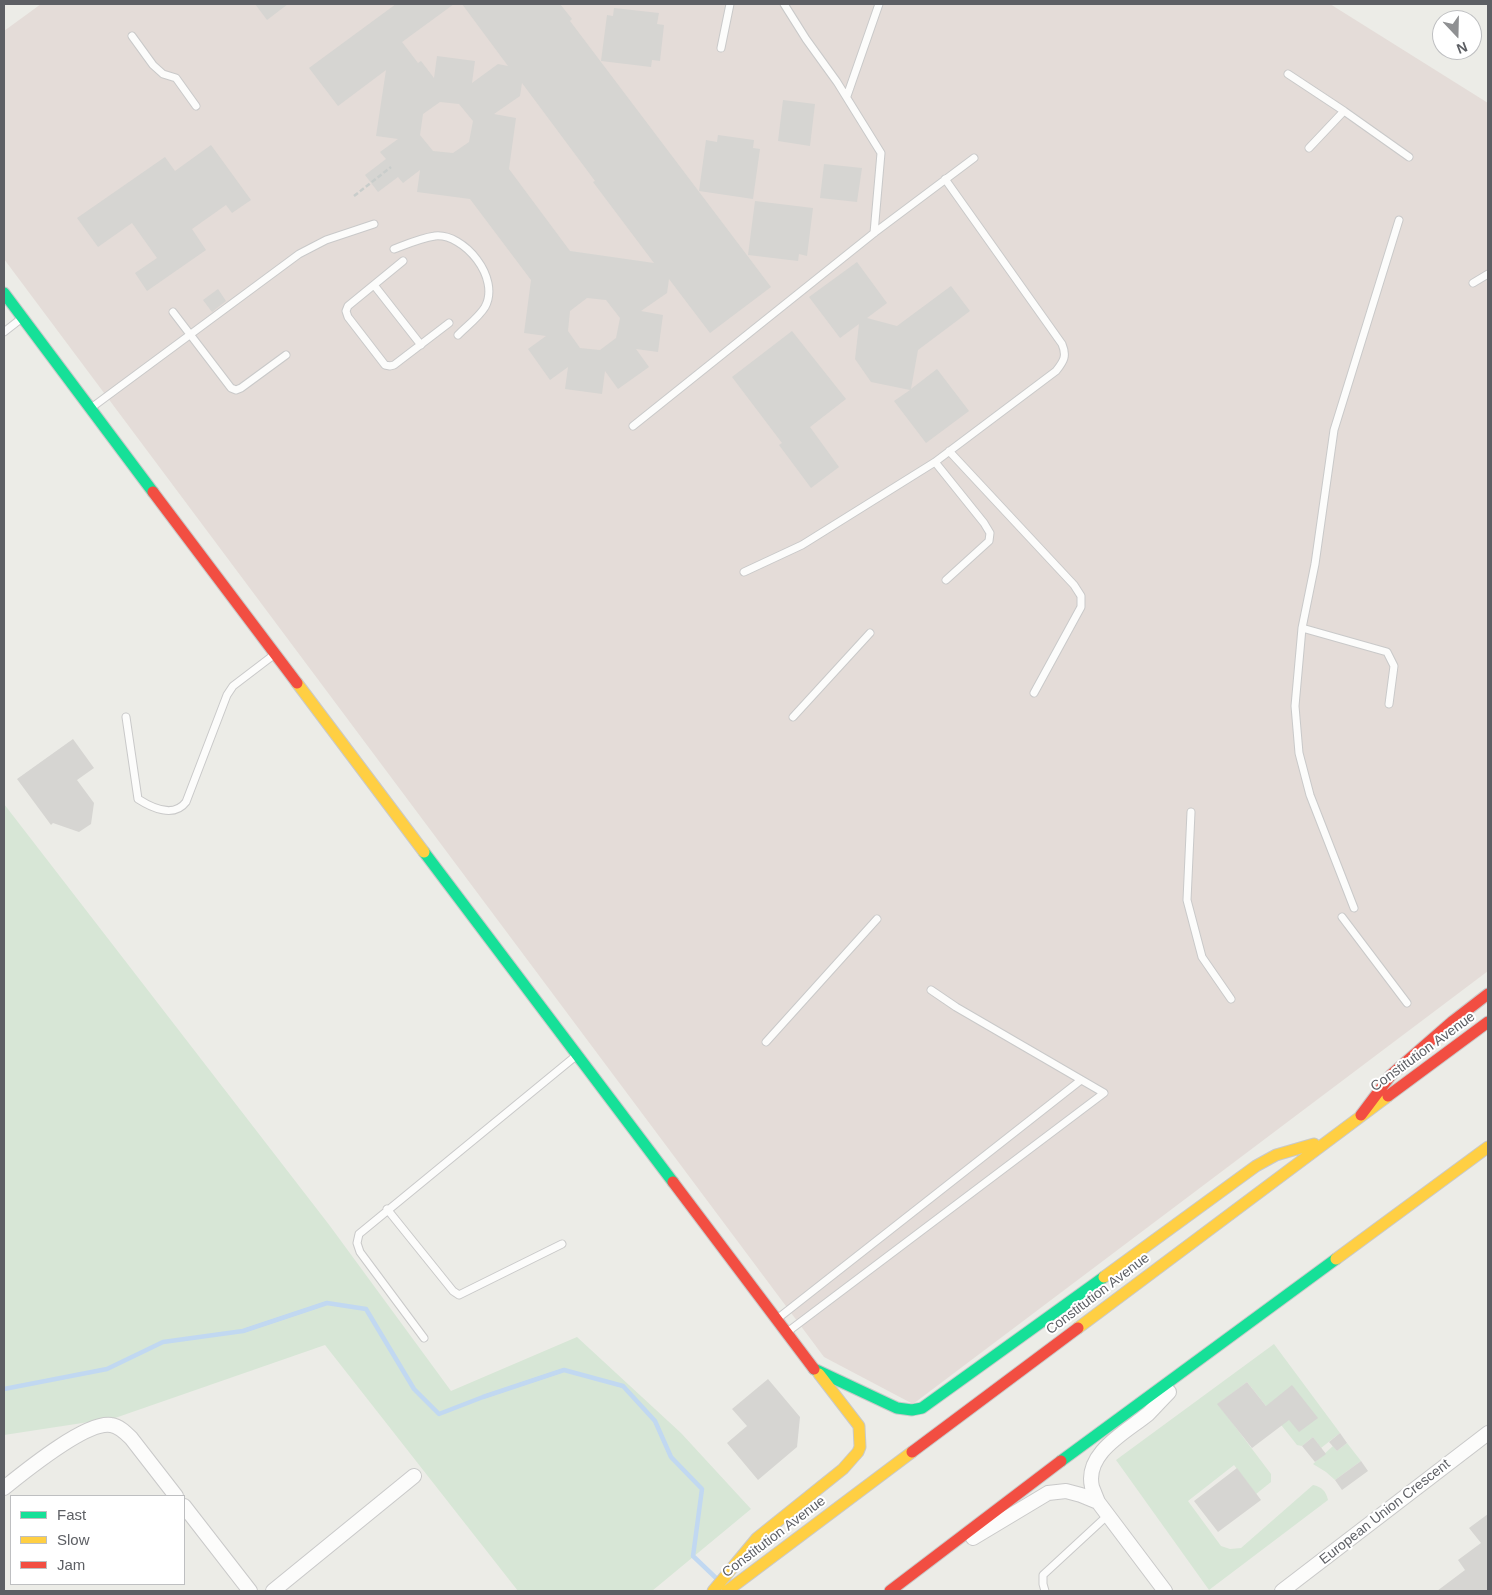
<!DOCTYPE html>
<html>
<head>
<meta charset="utf-8">
<style>
  body { margin:0 }
  #map { position:relative; width:1492px; height:1595px; overflow:hidden; background:#ecece7; font-family:Helvetica,sans-serif }
  canvas { display:block }
  .frame { position:absolute; inset:0; border:5px solid #5d5f64; pointer-events:none }
  .legend { position:absolute; left:10px; top:1495px; width:175px; height:90px; box-sizing:border-box; background:#fff; border:1px solid #bebfc1; margin:0; padding:6px 9px; list-style:none; font-size:15px; color:#5d5f64 }
  .legend li { display:flex; align-items:center; gap:10px; height:25px }
  .legend b { width:25px; border:1px solid #bebfc1 }
  .north { position:absolute; left:1432px; top:10px; width:50px; height:50px; box-sizing:border-box; background:#fff; border:1px solid #bebfc1; border-radius:50%; rotate:159deg; font-size:14px; font-weight:700; line-height:20px; text-align:center; color:#5d5f64 }
  .north::after { content:''; display:block; margin:auto; width:18px; height:22px; background:#8f9092; clip-path:polygon(50% 0,100% 100%,50% 72%,0 100%) }
</style>
</head>
<body>
<div id="map">
<canvas width="1492" height="1595"></canvas>
<div class="frame"></div>
<ul class="legend">
<li><b style="height:6px;background:#16e098"></b>Fast</li>
<li><b style="height:6px;background:#ffcf43"></b>Slow</li>
<li><b style="height:6px;background:#f24e42"></b>Jam</li>
</ul>
<div class="north">N</div>
</div>
<script>
const context = document.querySelector('canvas').getContext('2d');
context.lineJoin = 'round';
function paint(path, color) { context.fillStyle = color; context.fill(path, 'evenodd'); }
function strokePath(path, color, width, dash) { context.strokeStyle = color; context.lineWidth = width; context.lineCap = dash ? 'butt' : 'round'; context.setLineDash(dash || []); context.stroke(path); }
function write(font, color, halo, rows, align = 'center') {
  context.font = font + ' Helvetica,sans-serif'; context.lineWidth = 4; context.setLineDash([]); context.textBaseline = 'middle'; context.strokeStyle = halo; context.fillStyle = color; for (const [text, x, y, turn = 0] of rows) {
    context.save(); context.translate(x, y); context.rotate((+turn || 0) * Math.PI / 180); context.textAlign = isNaN(turn) ? turn : align; if (halo) context.strokeText(text, 0, 0); context.fillText(text, 0, 0); context.restore();
  }
}
const medical = new Path2D(`
  M41,4H1330L1488,103V971L913,1404L824,1357L4,259V31Z`);
const green = new Path2D(`
  M4,804L330,1226L451,1391L577,1337L681,1433L751,1509L652,1591H518L325,1345L115,1418L4,1435Z
  M1274,1344L1340,1433L1321,1448L1313,1437L1302,1446L1297,1445L1247,1382L1218,1404L1271,1474V1482L1256,1494L1234,1465L1188,1501L1221,1546L1230,1549L1241,1548L1313,1485C1322,1487 1326,1491 1328,1500L1209,1590L1116,1460Z
  M1347,1443L1361,1461L1335,1480L1326,1472L1313,1464L1333,1446L1337,1451Z`);
const stream = new Path2D(`
  M4,1389L107,1369L163,1342L243,1331L327,1303L366,1309L414,1389L439,1414L483,1397L564,1370L623,1386L655,1421L671,1457L702,1489L693,1556L716,1578`);
const building = new Path2D(`
  M255,4H288L267,20Z
  M396,4H454L402,42L418,63L421,61L434,78L437,56L475,61L472,83L498,64L508,66L462,4H560L572,19L570,21L771,287L710,333L669,279L667,293L641,311L663,315L658,352L636,349L649,367L618,389L605,371L602,394L565,389L568,367L550,380L528,349L546,336L524,333L531,280L470,199L417,192L420,170L403,183L398,177L378,192L365,175L386,159L380,152L398,139L376,136L386,70L338,106L309,68ZM522,83L595,181L593,182L654,263L570,251L509,169L516,118L494,114L520,96ZM440,102L459,104L473,121L469,142L453,153L433,151L420,135L423,114ZM587,298L606,300L620,318L616,338L600,350L580,348L568,331L570,311Z
  M614,8L659,13L657,24L664,25L660,61L652,60L651,67L601,61L607,15L613,16Z
  M783,100L815,104L810,146L778,141Z
  M718,135L754,140L753,148L760,149L753,199L699,191L706,140L717,142Z
  M211,145L251,200L232,213L226,205L192,229L206,250L147,291L135,273L157,258L132,223L98,247L77,218L165,157L175,171Z
  M824,164L862,168L857,202L820,198Z
  M755,201L813,208L807,256L799,254L798,261L748,255Z
  M857,262L887,303L867,318L897,326L951,286L970,311L918,350L911,389L937,369L969,411L926,443L894,401L910,390L871,382L855,359L859,324L840,338L809,297Z
  M218,289L226,301L212,312L203,300Z
  M792,331L846,399L810,427L839,467L811,488L779,445L782,443L732,377Z
  M73,739L94,768L77,780L94,803L91,824L79,832L53,823L51,825L17,779Z
  M768,1379L800,1417L797,1447L758,1480L727,1443L747,1426L732,1409Z
  M1247,1382L1266,1406L1292,1385L1318,1418L1299,1432L1289,1420L1252,1448L1217,1404Z
  M1340,1433L1347,1443L1337,1451L1329,1442Z
  M1313,1437L1326,1454L1315,1462L1302,1446Z
  M1361,1461L1368,1471L1342,1490L1335,1480Z
  M1237,1468L1261,1500L1218,1532L1194,1501Z
  M1488,1514V1591H1437L1465,1570L1458,1560L1481,1543L1469,1528Z`);
const path = new Path2D(`
  M354,196L391,167`);
const lane = new Path2D(`
  M784,4L806,39L837,82L881,153L874,233
  M132,36L153,65L163,74L176,78L196,106
  M721,48L730,4
  M1288,74L1344,111L1309,148
  M847,96L879,4
  M1344,111L1409,157
  M394,249C407,244 421,238 435,236C464,233 501,278 485,307C479,317 467,326 458,335
  M403,261L348,306L346,311L348,317L385,365L390,366L394,365L449,323
  M1473,283L1488,274
  M374,285L421,345
  M173,312L231,388L236,390L241,388L286,355
  M4,332L22,318
  M91,408L299,254L326,240L374,224
  M633,426L874,233L974,158
  M949,451L1074,585L1081,596V607L1034,693
  M935,462L984,523L990,533L989,541L946,580
  M744,572L802,545L935,462L1056,371C1064,361 1067,356 1062,344L945,179
  M1302,628L1387,652L1394,666L1389,704
  M126,717L138,799C152,808 174,818 186,802L227,695L233,686L275,654
  M793,717L870,633
  M1191,812L1187,900L1202,957L1231,999
  M1354,908L1310,795L1299,753L1295,706L1302,628L1315,564L1334,430L1399,220
  M1342,917L1407,1003
  M766,1042L877,919
  M387,1209L453,1291L459,1295L562,1244
  M777,1319L1081,1080
  M786,1333L1104,1093L956,1007L931,990
  M424,1338L360,1252L357,1243L359,1234L577,1055
  M1045,1591L1043,1584V1575L1108,1515`);
const street = new Path2D(`
  M4,1488C24,1472 86,1421 111,1425C119,1426 125,1432 131,1438L176,1496
  M184,1506L250,1591
  M973,1538L1048,1493L1066,1491L1081,1495L1098,1502
  M273,1591L414,1476
  M1165,1591L1098,1502C1096,1497 1094,1492 1092,1487C1084,1453 1126,1432 1148,1414C1155,1407 1162,1399 1169,1392
  M1282,1591L1488,1433`);
const fast = new Path2D(`
  M4,293L153,492
  M424,852L673,1182
  M814,1369L897,1408L912,1410L922,1408L1104,1277
  M1061,1461L1336,1259`);
const slow = new Path2D(`
  M297,683L424,852
  M1336,1259L1488,1147
  M1104,1277L1256,1166L1276,1155L1314,1144
  M1078,1328L1388,1096
  M713,1591L757,1538L843,1469L858,1452L860,1447L859,1426L819,1374
  M727,1591L912,1452`);
const jam = new Path2D(`
  M153,492L297,683
  M1388,1096L1488,1022
  M1361,1115L1391,1075L1453,1021L1488,994
  M673,1182L814,1369
  M912,1452L1078,1328
  M890,1591L1061,1461`);
const streetNames = [
  ["Constitution Avenue",1423,1052,-36],
  ["Constitution Avenue",1098,1294,-37],
  ["European Union Crescent",1385,1512,-38],
  ["Constitution Avenue",774,1537,-37]
];
paint(medical, '#e4dcd8');
paint(green, '#d7e6d6');
strokePath(stream, '#c1d8f1', 4.5);
paint(building, '#d6d5d2');
strokePath(lane, '#c9c9c9', 9);
strokePath(street, '#c9c9c9', 16);
strokePath(fast, '#c9c9c9', 13);
strokePath(slow, '#c9c9c9', 13);
strokePath(jam, '#c9c9c9', 13);
strokePath(path, '#c9cdcb', 2.5, [5, 2.5]);
strokePath(lane, '#fcfcfb', 7);
strokePath(street, '#fcfcfb', 14);
strokePath(fast, '#16e098', 11);
strokePath(slow, '#ffcf43', 11);
strokePath(jam, '#f24e42', 11);
write('14px', '#5d5f64', '#fff', streetNames);
</script>
</body>
</html>
